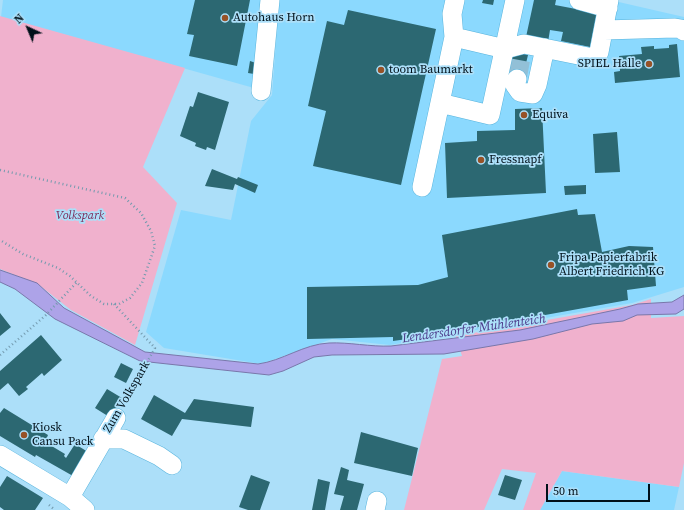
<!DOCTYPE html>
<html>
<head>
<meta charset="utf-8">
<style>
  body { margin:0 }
  #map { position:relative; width:684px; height:510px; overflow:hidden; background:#acdff9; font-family:"Source Serif 4",serif }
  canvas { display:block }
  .north { position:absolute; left:8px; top:8px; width:40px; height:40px; -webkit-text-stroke:3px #acdff9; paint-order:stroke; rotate:316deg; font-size:11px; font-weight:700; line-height:16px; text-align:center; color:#001019 }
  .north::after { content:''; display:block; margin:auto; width:14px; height:18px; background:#001019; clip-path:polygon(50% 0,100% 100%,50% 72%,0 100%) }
  .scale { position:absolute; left:546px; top:484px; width:104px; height:18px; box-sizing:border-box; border:2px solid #001019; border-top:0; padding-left:5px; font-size:12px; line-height:14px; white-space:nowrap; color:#001019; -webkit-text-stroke:3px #acdff9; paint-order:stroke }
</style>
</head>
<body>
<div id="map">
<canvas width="684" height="510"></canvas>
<div class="north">N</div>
<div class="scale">50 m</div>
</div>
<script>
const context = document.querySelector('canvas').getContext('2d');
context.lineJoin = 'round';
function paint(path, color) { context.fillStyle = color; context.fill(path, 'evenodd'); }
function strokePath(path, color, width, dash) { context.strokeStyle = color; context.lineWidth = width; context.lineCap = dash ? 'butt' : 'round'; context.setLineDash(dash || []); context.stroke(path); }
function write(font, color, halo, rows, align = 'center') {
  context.font = font + ' "Source Serif 4",serif'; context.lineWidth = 3.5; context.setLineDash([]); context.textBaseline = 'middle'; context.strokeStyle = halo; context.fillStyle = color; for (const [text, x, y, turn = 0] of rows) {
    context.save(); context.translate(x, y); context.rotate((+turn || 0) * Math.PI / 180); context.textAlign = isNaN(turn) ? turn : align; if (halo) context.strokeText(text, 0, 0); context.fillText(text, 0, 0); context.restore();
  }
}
const built = new Path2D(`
  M3,0H264L254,88L1,17Z
  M279,0H610L684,17V287L632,303L390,345L332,339L261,364L164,348L146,332L181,210L231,220L251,121L272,95Z
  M562,471L679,487L674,510H540Z`);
const green = new Path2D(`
  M0,16L185,68L143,167L177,203L135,345L71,310L39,285L0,269Z
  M651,299V318L684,316V463L679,487L562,471L540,510H523L536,473L502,469L484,510H404L442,359L462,356L456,336L632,305Z`);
const water = new Path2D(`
  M0,270L37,283L64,308L145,352L258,364C282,361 304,344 329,343C349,342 370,347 391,346L520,330L620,309L638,304L672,302L684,295V309L676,314L637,315L623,321L592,324L533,339L444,354L332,355L314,357L283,371L269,375L140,361L55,319L15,289L0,282Z`);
const building = new Path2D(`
  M195,0H250L237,66L189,56L194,35L187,34Z
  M483,0H494L493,5L482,3Z
  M534,0H556L555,5L597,13L590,47L561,41L563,32L550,30L548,42L526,37Z
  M348,10L436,29L401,185L313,166L326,111L308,106L327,21L344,25Z
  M677,44L680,77L615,83L614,72L620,71L619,56L642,54L641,47L654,46V49L669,48V45Z
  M511,51L528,55L522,80L512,77L515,65L509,63Z
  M250,61L256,63L254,74L248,73Z
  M198,92L229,102L215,150L207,147L206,150L195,146L196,143L180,136L190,106L193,107Z
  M542,108L546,193L447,198L445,143L477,141V131L515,130V109Z
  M617,132L620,172L595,173L593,134Z
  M212,169L237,179L238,177L258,185L255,193L235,184L233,190L205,186Z
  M586,185V194L565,195L564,186Z
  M577,209L578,215L595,214L602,252L629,246L653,247L656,286L627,290L628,300L429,336L393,341V337L307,339V287L418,285L448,277L442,235Z
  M0,313L11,327L0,336Z
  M41,335L62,360L44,376L42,373L26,387L28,389L19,396L8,383L0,390V371Z
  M121,363L133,369L126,383L114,377Z
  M107,389L122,398L111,418L95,408Z
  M154,395L185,413L194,399L254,407L251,427L182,419L172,436L141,419Z
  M4,408L48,435L45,442L65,454L64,456L66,458L75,444L88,452L73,476L36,455L35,457L0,436V413Z
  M361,432L418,448L412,476L354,463Z
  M341,467L349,470L347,480L364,484L357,510H340L344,496L334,494Z
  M251,475L270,482L260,510H248L239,507Z
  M505,475L522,480L515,500L498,495Z
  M7,476L43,498L35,510H4L0,507V487Z
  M318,479L330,482L325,510H312Z`);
const minorTunnel = new Path2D(`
  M517,79L522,52`);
const path = new Path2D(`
  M0,170L125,198L141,213L151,231L155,246L142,283L130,298L119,304H104L91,296L70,276L58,268L23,254L0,240
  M114,304L155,348L123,405
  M0,355L46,315L77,282
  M49,505L55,510`);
const minor = new Path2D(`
  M579,0L608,8
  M604,30L675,28L681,29L684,31
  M454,37L505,49L524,44L593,58L597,57L599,52L609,0
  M517,79L515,85L520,92L533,94L537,85L545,48
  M261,91L270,0
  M440,103L490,115L515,0
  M422,187L454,37L452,14L455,0
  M103,439H124L159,456L172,465
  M0,455L70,497L85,510
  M70,497L116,418
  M375,510L377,501`);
const markers = [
  [225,18,4,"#975227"],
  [649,64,4,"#975227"],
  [381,70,4,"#975227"],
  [524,115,4,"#975227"],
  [481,160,4,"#975227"],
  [551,265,4,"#975227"],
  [24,435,4,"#975227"]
];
const poiNames = [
  ["Autohaus Horn",233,18],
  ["SPIEL Halle",641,64,"right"],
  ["toom Baumarkt",389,70],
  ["Equiva",532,115],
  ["Fressnapf",489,160],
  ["Fripa Papierfabrik",559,258],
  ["Albert Friedrich KG",559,272],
  ["Kiosk",32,428],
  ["Cansu Pack",32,442]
];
const parkNames = [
  ["Volkspark",80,216]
];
const streetNames = [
  ["Zum Volkspark",127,397,-60]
];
const waterNames = [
  ["Lendersdorfer Mühlenteich",474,329,-8]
];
paint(built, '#8bd9fe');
paint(green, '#f0b1cd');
paint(water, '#ada3e8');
strokePath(water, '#7977aa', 1);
paint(building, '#2c6872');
strokePath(minorTunnel, '#92c0d7', 19, [19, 10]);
strokePath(minor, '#58b4dd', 20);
strokePath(path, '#739aae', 2.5, [1, 3]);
strokePath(minor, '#fff', 19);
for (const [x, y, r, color] of markers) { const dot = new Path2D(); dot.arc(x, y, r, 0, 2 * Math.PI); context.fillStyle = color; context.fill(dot); strokePath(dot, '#acdff9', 1.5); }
write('12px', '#001019', '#acdff9', poiNames, 'left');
write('italic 12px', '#7e2957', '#acdff9', parkNames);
write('12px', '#001019', '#acdff9', streetNames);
write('italic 13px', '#4c3989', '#acdff9', waterNames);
</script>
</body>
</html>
